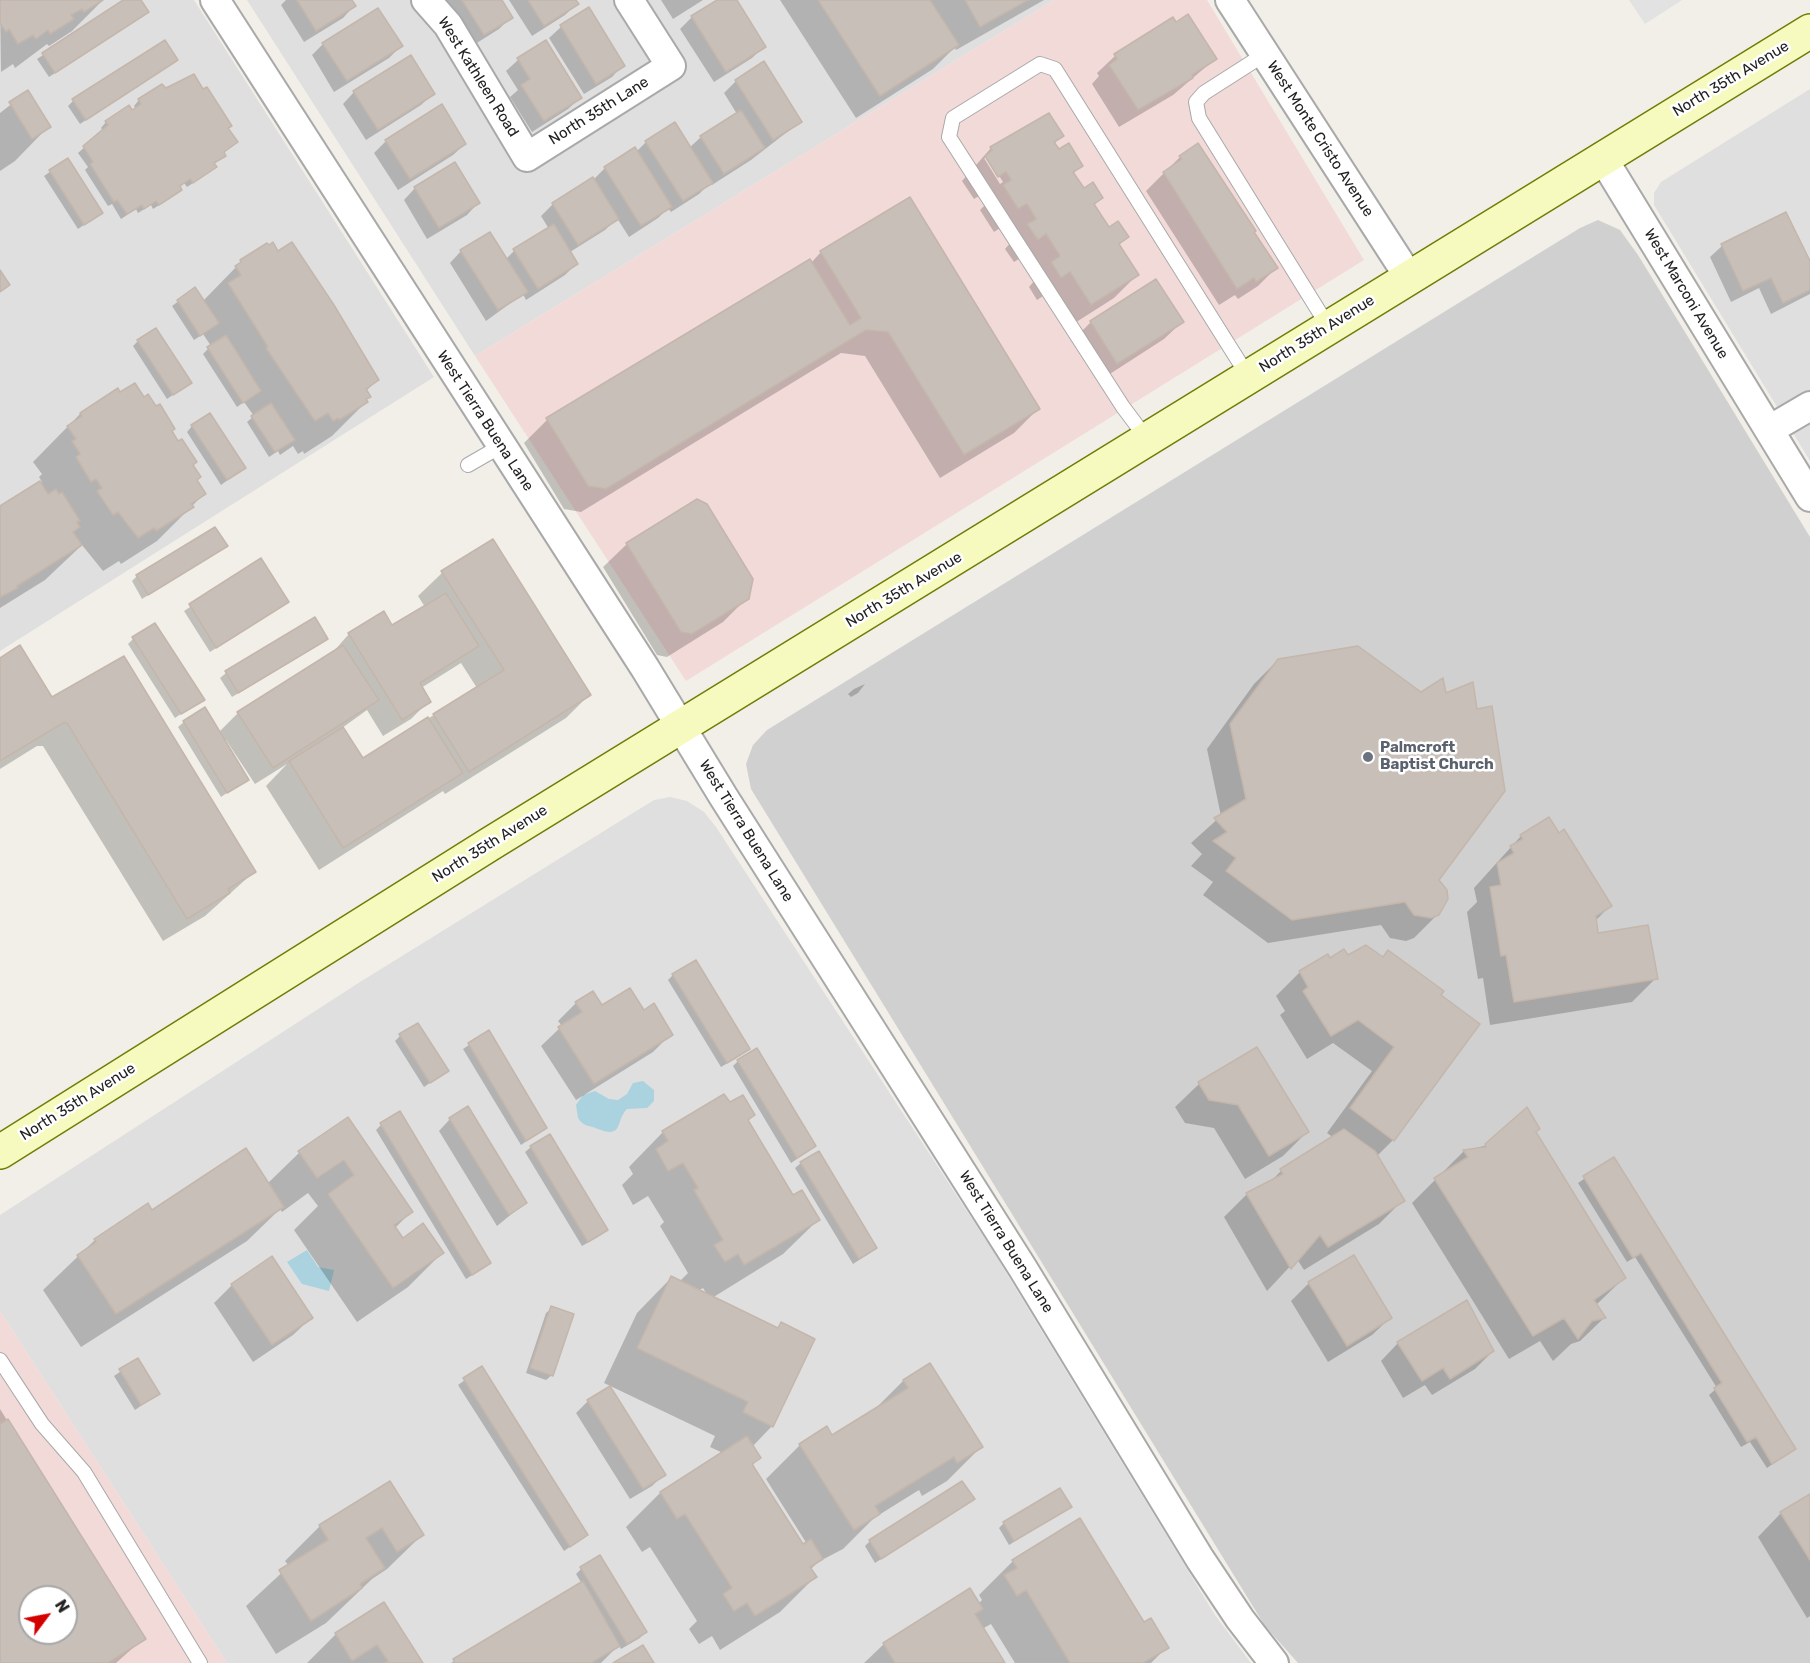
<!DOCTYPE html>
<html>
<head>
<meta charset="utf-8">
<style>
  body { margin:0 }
  #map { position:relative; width:1810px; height:1663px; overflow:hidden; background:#f2efe9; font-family:Rubik,sans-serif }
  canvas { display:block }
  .north { position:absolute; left:18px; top:1585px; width:60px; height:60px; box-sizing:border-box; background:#fff; border:2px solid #a7a7a7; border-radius:50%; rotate:58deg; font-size:16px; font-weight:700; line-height:24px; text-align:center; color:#222 }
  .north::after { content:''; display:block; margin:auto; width:21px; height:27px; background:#d40000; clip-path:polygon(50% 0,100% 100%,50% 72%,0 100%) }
</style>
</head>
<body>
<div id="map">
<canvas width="1810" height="1663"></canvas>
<div class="north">N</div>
</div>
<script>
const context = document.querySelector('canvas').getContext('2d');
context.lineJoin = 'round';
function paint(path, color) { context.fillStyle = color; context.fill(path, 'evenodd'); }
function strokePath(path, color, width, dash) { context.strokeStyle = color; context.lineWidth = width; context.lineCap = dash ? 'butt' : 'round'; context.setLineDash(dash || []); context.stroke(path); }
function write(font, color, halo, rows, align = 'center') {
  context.font = font + ' Rubik,sans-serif'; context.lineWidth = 5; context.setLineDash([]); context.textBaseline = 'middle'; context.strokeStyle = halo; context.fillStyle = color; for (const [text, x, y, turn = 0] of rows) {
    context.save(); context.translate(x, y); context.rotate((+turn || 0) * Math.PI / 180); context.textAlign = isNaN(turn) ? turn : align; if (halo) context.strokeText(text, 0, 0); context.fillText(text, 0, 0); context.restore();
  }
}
const residential = new Path2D(`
  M0,0H194L434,377L0,651Z
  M247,0H1054L475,356Z
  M1810,89V461L1654,205V193L1661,182Z
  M670,797L687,801L704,812L716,827L991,1248L1215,1615L1251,1663H227L0,1311V1215L360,982L654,800Z`);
const commercial = new Path2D(`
  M1054,0H1207L1364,260L686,681L475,356Z
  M0,1311L227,1663H0ZM30,1597H66V1633H30Z`);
const religious = new Path2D(`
  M1598,220L1620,230L1638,255L1810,537V1663H1298L1265,1626L751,789L746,764L753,745L767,730L1580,228Z`);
const parking = new Path2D(`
  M1629,0H1682L1645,24Z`);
const water = new Path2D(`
  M643,1081L654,1090V1101L647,1108L627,1109C615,1121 624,1139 598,1129C589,1125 584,1127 578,1118L576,1105L583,1095L595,1091L609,1099L618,1100L627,1094L633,1083Z
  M307,1250L318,1267L334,1270L329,1291L302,1284L287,1262Z`);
const shadow = new Path2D(`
  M0,0H103L72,31L49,46L47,44L15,68L13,64L1,72Z
  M126,0H139L147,12L49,77L37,59Z
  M286,0H351L354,6L343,18L304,42L281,5Z
  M443,0H500L511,17L499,29L472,46Z
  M509,0H575L577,4L565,15L532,36Z
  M661,0H703L673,19Z
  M720,0H735L764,46L752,58L714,82L680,29L692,17Z
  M780,0H1044L956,50L955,47L933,69L856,118Z
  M588,9L623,65L612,77L584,94L549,38L561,27Z
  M323,44L401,46L389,58L334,92L312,55Z
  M1115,56L1215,59L1173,95L1119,127L1092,84L1099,76L1097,73Z
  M176,60L80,124L68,106L73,101Z
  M518,60L580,98L568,109L532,132L510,97L518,90L506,71Z
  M736,81L800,122L751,160L712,185L710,183L699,194L671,212L668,208L658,218L629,237L617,218L605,230L570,252L577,263L565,275L526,300L523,294L486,321L450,263L461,251L506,259L514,251L549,229L541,216L553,204L593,180L605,168L636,152L646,142L689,148L701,137L737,114L724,93Z
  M27,92L49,126L15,161L0,171V113Z
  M354,92L433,94L421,105L366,140L343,104Z
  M139,100L227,128L236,142L223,153L224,155L213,164L215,167L210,172L187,187L184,183L179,187L180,189L175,195L153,209L151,205L138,213L136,209L121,219L112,204L108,206L85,170L88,167L78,153L103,131L101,128L106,122L136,109L134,106Z
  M1062,135L1054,144L1058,151L1081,165L1073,174L1083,190L1102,198L1093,206L1108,229L1127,237L1118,245L1137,275L1114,298L1067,328L1046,294L1037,300L1029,287L1036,279L1022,257L1014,262L1005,249L1012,241L1003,226L994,232L980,210L987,203L982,194L974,199L962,181L991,148ZM984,158H988L1003,182L1000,184Z
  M386,141L465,144L453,155L398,190L374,153Z
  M1180,157L1253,232L1276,268L1258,286L1238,299L1235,295L1219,305L1146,191Z
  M67,160L101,213L78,229L44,176Z
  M415,188L478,203L467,215L427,239L404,200Z
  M1785,214L1810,264V294L1771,314L1759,288L1731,302L1710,257L1722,246Z
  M821,252L1038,409L1014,433L940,478L865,356L841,353L581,512L564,509L524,443L547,420L811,263Z
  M241,262L377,380L366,391L369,396L366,402L332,436L304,454L303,451L298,454L293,446L280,455L278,451L269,457L247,422L254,416L244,402L237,407L203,354L211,346L203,334L194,340L172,306L195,289L203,301Z
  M1156,281L1182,322L1164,339L1099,381L1073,340L1091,322Z
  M138,341L190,383L167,399L133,346Z
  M118,390L170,431L191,465L196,480L204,494L157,541L121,564L119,561L103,571L82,545L45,580L0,608V508L42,482L39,477L42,474L33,462L80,414Z
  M192,426L244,468L221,485L187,432Z
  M492,541L590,694L566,718L445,794L443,791L319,870L266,786L287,764L255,784L226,740L224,742L247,779L221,797L178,727L184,722L218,733L238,713L332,653L349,634L392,627L425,607L418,596L442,573ZM461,663L477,688L362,760L342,728L367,710L383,736L411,719L429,701L421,688Z
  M627,544L747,598L723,622L667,657L657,655L603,567Z
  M226,546L142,599L132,581L137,576Z
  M261,560L287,602L210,652L184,611Z
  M315,619L326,638L321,644L232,697L220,678L226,673Z
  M133,639L203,699L175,718L128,644Z
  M0,660L52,699L254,872L205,916L163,941L43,746H37L0,769Z
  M1278,660L1438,914L1414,938L1406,941L1390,938L1381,925L1268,943L1203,895L1213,882L1191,866L1202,854L1191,843L1221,816L1207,749L1254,684Z
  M865,684L858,693L851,697L848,694L854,689Z
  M1521,836L1610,906L1595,921L1597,934L1656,978L1632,1002L1490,1025L1483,978L1478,979L1467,912L1477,902L1474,888Z
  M1388,952L1439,996L1393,1140L1376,1157L1403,1200L1379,1224L1304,1270L1297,1259L1267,1291L1224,1217L1247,1194L1270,1182L1281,1171L1334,1138L1327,1133L1372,1071L1333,1043L1307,1059L1280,1015L1285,1011L1276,996L1300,972L1327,956L1330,960L1382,958Z
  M673,975L748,1049L743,1054L721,1067L668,980Z
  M576,1003L643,1012L671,1034L653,1052L576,1100L541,1046L562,1026L558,1021Z
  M488,1032L545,1128L521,1145L463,1049Z
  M400,1036L447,1071L424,1087L395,1041Z
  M738,1061L814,1146L809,1151L791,1163L733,1066Z
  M1199,1084L1307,1132L1283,1156L1245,1179L1214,1128L1185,1123L1175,1107Z
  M729,1104L753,1115L747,1122L793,1197L818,1220L783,1254L712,1298L777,1329L781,1324L772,1426L752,1447L759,1458L752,1466L803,1546L807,1544L766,1479L800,1445L832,1437L873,1411L903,1381L981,1447L947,1481L922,1496L919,1490L874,1518L843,1549L818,1562L810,1570L815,1577L780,1612L720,1650L712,1636L699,1644L689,1629L697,1621L650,1547L642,1552L626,1527L660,1493L723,1453L710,1447L715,1436L604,1383L637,1313L671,1278L679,1282L688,1273L660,1226L664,1222L648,1196L633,1205L622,1185L633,1174L629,1167L663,1132ZM703,1288L708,1296L698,1291Z
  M348,1119L411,1212L394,1229L402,1240L442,1253L408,1287L357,1322L294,1230L318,1206L308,1193L282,1212L280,1209L247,1241L81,1347L43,1290L95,1240L151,1212L267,1184L299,1153Z
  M450,1119L525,1203L497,1226L439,1131Z
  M381,1125L489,1263L484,1268L466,1279L376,1130Z
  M1534,1133L1624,1278L1596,1305L1604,1318L1580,1341L1571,1344L1553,1361L1540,1341L1509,1359L1412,1203L1464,1151Z
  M531,1147L606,1230L601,1235L582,1246L525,1152Z
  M1614,1159L1794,1449L1767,1468L1750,1442L1741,1447L1709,1395L1717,1388L1635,1257L1627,1262L1578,1183Z
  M801,1163L875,1248L870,1253L853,1264L795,1168Z
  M1309,1283L1390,1318L1372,1335L1328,1362L1291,1301Z
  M232,1285L311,1318L293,1335L253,1362L214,1303Z
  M552,1308V1375L546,1380L526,1373L546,1313Z
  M1398,1343L1493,1351L1475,1369L1432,1395L1425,1385L1403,1398L1381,1361Z
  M137,1360L158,1394L135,1410L114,1376Z
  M482,1368L587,1535L564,1551L458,1385Z
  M609,1388L664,1474L652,1486L630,1499L576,1413L588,1401Z
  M0,1409L144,1638L116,1663H0ZM30,1597H66V1633H30Z
  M390,1483L422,1535L387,1569L372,1579L326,1623L276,1654L246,1606L289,1566L285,1561L320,1526Z
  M1810,1496V1616L1807,1618L1758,1537L1781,1513Z
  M973,1499L875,1563L865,1546L870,1541Z
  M1070,1507L1009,1545L999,1528L1004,1523Z
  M1013,1561L1143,1624L1167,1647L1151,1663H1015L991,1624L982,1629L1003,1663H864L884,1644L970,1591L978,1604L982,1600L979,1595Z
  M581,1569L645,1632L640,1638L621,1649L619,1645L601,1663H451L582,1584L576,1574Z
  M384,1604L421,1663H307L336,1634Z`);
const building = new Path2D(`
  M0,0H103L84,12L82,9L71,15L74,19L50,34L48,30L36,39L33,35L18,44L9,29L6,32L0,23Z
  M123,0H141L149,12L55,73L42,53Z
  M297,0H352L356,6L316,31Z
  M462,0H502L513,18L484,35Z
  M528,0H576L579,4L544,26Z
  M717,0H737L766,47L726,72L691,16Z
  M818,0H930L959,45L880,96Z
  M965,0H1028L980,27Z
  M589,7L625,66L596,84L560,25Z
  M378,8L403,46L347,81L322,43Z
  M1188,14L1217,59L1192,75L1193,78L1138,110L1109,65L1117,59L1114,54L1173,17L1176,22Z
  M165,40L178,60L86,120L72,99Z
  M546,40L582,98L544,121L521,85L530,79L517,58Z
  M411,55L435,94L378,130L353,91Z
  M764,61L802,122L773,140L735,80Z
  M194,74L203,89L207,87L232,126L228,128L238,142L224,152L226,156L214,163L217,167L193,183L190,179L180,186L182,190L159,205L156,201L144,209L142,205L127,214L117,200L114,202L90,164L93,162L83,146L108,125L105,121L129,105L132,110L141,104L138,99L162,84L166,88Z
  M28,90L51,127L32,139L9,102Z
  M442,104L466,144L410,179L385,140Z
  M741,110L765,148L724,174L700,136Z
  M1049,113L1064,136L1054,142L1059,149L1069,143L1083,166L1073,172L1084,188L1093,182L1103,198L1094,204L1109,227L1118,221L1129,237L1119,244L1139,275L1091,305L1070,272L1061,278L1051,262L1060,256L1046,234L1038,240L1027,224L1036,219L1027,204L1018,209L1003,185L1011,180L1006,172L998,177L985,156L992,150L990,147Z
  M675,122L713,183L683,201L645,141Z
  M1198,143L1256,231L1254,232L1278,268L1256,282L1254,278L1237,289L1163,172L1182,159L1179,156Z
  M635,147L672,207L641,226L604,167Z
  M68,158L103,213L84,225L49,170Z
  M455,162L480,203L439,228L414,187Z
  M593,177L619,219L578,245L552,203Z
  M910,197L1040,409L964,455L888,332L866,330L606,489L588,486L546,418L810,259L850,325L861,318L820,251Z
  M1786,212L1810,261V290L1783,303L1771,278L1743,291L1721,244Z
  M554,224L578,264L538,289L513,249Z
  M490,232L528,292L498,310L460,250Z
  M273,242L278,251L292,242L334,305L379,380L366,389L371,397L366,399L368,402L339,420L338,418L333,421L328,413L315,421L266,348L268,347L228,283L241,275L235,266L241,262L240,260L267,243L269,245Z
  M0,270L10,285L0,292Z
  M1156,279L1184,322L1117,364L1090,321Z
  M195,287L219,323L200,336L177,300Z
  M156,328L192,383L173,395L137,340Z
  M226,335L261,391L243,403L207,347Z
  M135,383L144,397L148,394L156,406L160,404L175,429L172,431L178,441L182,439L197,462L193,465L201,477L197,480L206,494L191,504L194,507L156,531L154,528L138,538L118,512L113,515L97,491L102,488L96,479L91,482L76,457L80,454L72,441L76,439L67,426L82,416L80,413L118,388L120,392Z
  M271,403L295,440L275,452L251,416Z
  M210,413L246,468L227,480L191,425Z
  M40,481L48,494L56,489L59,494L62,492L80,521L77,522L80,527L73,532L82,545L17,586L18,588L0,597V506Z
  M697,499L707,504L753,579L749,599L692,634L681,632L626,543Z
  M215,527L228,546L148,595L136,575Z
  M493,539L591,695L469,772L433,714L504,670L441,571Z
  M261,558L289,602L216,648L189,604Z
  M446,593L479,646L420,683L431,702L402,720L348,633L384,611L392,625Z
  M315,617L328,639L238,693L225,671Z
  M155,623L205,700L181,714L132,637Z
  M20,645L52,697L124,656L256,872L228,889L230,893L187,919L67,723H63L0,761V658Z
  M343,645L379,700L273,768L237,712Z
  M1358,646L1421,692L1443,678L1446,693L1473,682L1477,709L1492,706L1505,791L1439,880L1447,890L1448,899L1439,915L1431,918L1414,915L1405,902L1292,920L1226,871L1236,858L1213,841L1227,832L1214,818L1246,799L1230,724L1278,659Z
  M205,707L249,780L227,793L183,721Z
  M428,717L463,773L343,848L289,761L343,727L363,758Z
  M1549,817L1559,833L1564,829L1612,906L1596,916L1598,933L1648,925L1658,979L1514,1002L1506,955L1501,956L1490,887L1501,885L1497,863L1514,853L1510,846L1523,839L1520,835Z
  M1366,945L1383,957L1388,950L1444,991L1441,995L1480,1024L1394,1141L1350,1108L1394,1047L1358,1020L1331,1036L1303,991L1308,987L1299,971L1328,954L1330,958L1344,949L1348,955Z
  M696,960L750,1049L727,1063L672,974Z
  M630,988L644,1010L654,1003L673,1035L594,1084L558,1027L582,1012L575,1002L593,991L602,1005Z
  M418,1023L449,1071L430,1083L399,1034Z
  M489,1030L547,1128L526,1141L468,1043Z
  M1257,1047L1309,1132L1269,1156L1238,1105L1209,1100L1198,1082Z
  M757,1048L816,1146L797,1158L737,1060Z
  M724,1094L730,1102L743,1095L755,1115L748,1120L793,1195L802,1190L820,1220L744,1265L738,1254L725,1262L714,1245L723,1240L694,1190L698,1188L683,1163L668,1171L656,1149L668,1141L662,1131Z
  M468,1106L527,1203L509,1215L449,1118Z
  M1527,1107L1540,1129L1536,1132L1626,1278L1594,1300L1606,1318L1592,1321L1578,1339L1564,1318L1533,1336L1434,1178L1468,1157L1463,1150L1486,1147L1485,1144Z
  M400,1111L491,1263L472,1275L380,1123Z
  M348,1117L413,1212L394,1225L403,1238L423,1223L444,1253L393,1288L328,1194L354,1175L344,1160L317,1178L298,1151Z
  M1344,1129L1375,1151L1405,1201L1328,1247L1320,1235L1291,1269L1246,1193L1283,1174L1280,1169Z
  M550,1134L608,1230L588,1242L530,1146Z
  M246,1148L284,1207L116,1314L77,1255L96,1242L94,1239L148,1203L152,1210Z
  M819,1151L877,1248L859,1259L800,1162Z
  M1614,1157L1796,1449L1772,1464L1756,1437L1747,1442L1714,1388L1722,1383L1641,1253L1633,1258L1583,1176Z
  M1354,1255L1392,1318L1347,1346L1308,1282Z
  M272,1256L313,1318L272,1345L231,1284Z
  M671,1276L778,1328L781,1322L815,1339L773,1427L743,1412L748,1402L637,1348Z
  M1467,1300L1494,1351L1450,1379L1443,1368L1422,1381L1397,1342Z
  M551,1306L574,1314L553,1376L530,1368Z
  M138,1358L160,1394L141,1405L119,1369Z
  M930,1363L983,1447L957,1463L954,1457L875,1506L880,1514L854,1530L799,1444L827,1426L832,1435L908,1388L903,1380Z
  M482,1366L588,1535L570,1547L463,1378Z
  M610,1386L666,1475L643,1489L587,1400Z
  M8,1419L146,1639L108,1663H0V1424ZM30,1597H66V1633H30Z
  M747,1436L761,1458L752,1464L803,1544L811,1539L823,1559L810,1567L817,1577L755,1616L747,1603L734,1611L723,1594L732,1588L685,1514L677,1519L660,1492Z
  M390,1481L424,1535L397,1552L382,1528L366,1538L385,1568L360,1584L362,1588L311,1621L279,1570L328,1540L319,1525Z
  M962,1481L975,1499L881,1559L869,1540Z
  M1060,1488L1072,1507L1014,1541L1003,1522Z
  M1810,1494V1560L1780,1512Z
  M1080,1518L1144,1622L1151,1618L1169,1648L1143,1663H1070L1026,1590L1017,1596L1004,1575L1017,1568L1012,1560Z
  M600,1555L647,1632L627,1644L580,1567Z
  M583,1581L620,1646L591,1663H455L453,1659Z
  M970,1588L983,1609L975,1614L1005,1663H895L883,1643Z
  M384,1602L423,1663H385L388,1661L377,1645L352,1661L335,1633Z
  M643,1645L654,1663H613Z`);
const lane = new Path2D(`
  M1265,54L1204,93L1196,102L1199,118L1328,326
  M1147,439L1123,407L949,137L953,118L1040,64L1055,69L1248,376
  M468,465L501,446
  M0,1360L42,1424L84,1472L200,1663`);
const street = new Path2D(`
  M215,0L645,668L723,796L1022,1267L1200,1559L1240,1619L1274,1663
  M426,0L448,25L527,157L671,66L629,0
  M1230,0L1409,277
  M1602,157L1810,497
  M1769,430L1810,406`);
const secondary = new Path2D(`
  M0,1152L490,844L1810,31`);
const markers = [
  [1368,757,6,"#6b7280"]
];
const streetNames = [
  ["West Kathleen Road",478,77,58],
  ["North 35th Avenue",1731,79,-31],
  ["North 35th Lane",599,111,-32],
  ["West Monte Cristo Avenue",1320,139,57],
  ["West Marconi Avenue",1686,294,59],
  ["North 35th Avenue",1317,334,-32],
  ["West Tierra Buena Lane",485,421,57],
  ["North 35th Avenue",904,590,-31],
  ["West Tierra Buena Lane",746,831,58],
  ["North 35th Avenue",490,844,-32],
  ["North 35th Avenue",78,1102,-32],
  ["West Tierra Buena Lane",1006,1242,58]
];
const worshipNames = [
  ["Palmcroft",1380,748],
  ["Baptist Church",1380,765]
];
paint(residential, '#e0dfdf');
paint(commercial, '#f2dad9');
paint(religious, '#d0d0d0');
paint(parking, '#e2e2e2');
paint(water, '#aad3df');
paint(shadow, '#0003');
paint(building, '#c7bfb8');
strokePath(building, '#c4b6ab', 1.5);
strokePath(lane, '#a9a9a9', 16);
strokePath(street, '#a9a9a9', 32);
strokePath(secondary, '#707d05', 36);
strokePath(lane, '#fff', 14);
strokePath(street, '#fff', 28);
strokePath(secondary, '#f7fabf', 33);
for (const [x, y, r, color] of markers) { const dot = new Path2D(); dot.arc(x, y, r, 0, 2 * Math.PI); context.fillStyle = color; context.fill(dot); strokePath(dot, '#fff', 2); }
write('15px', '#222', '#fff', streetNames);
write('bold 15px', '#5b616d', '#fff', worshipNames, 'left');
</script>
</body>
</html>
